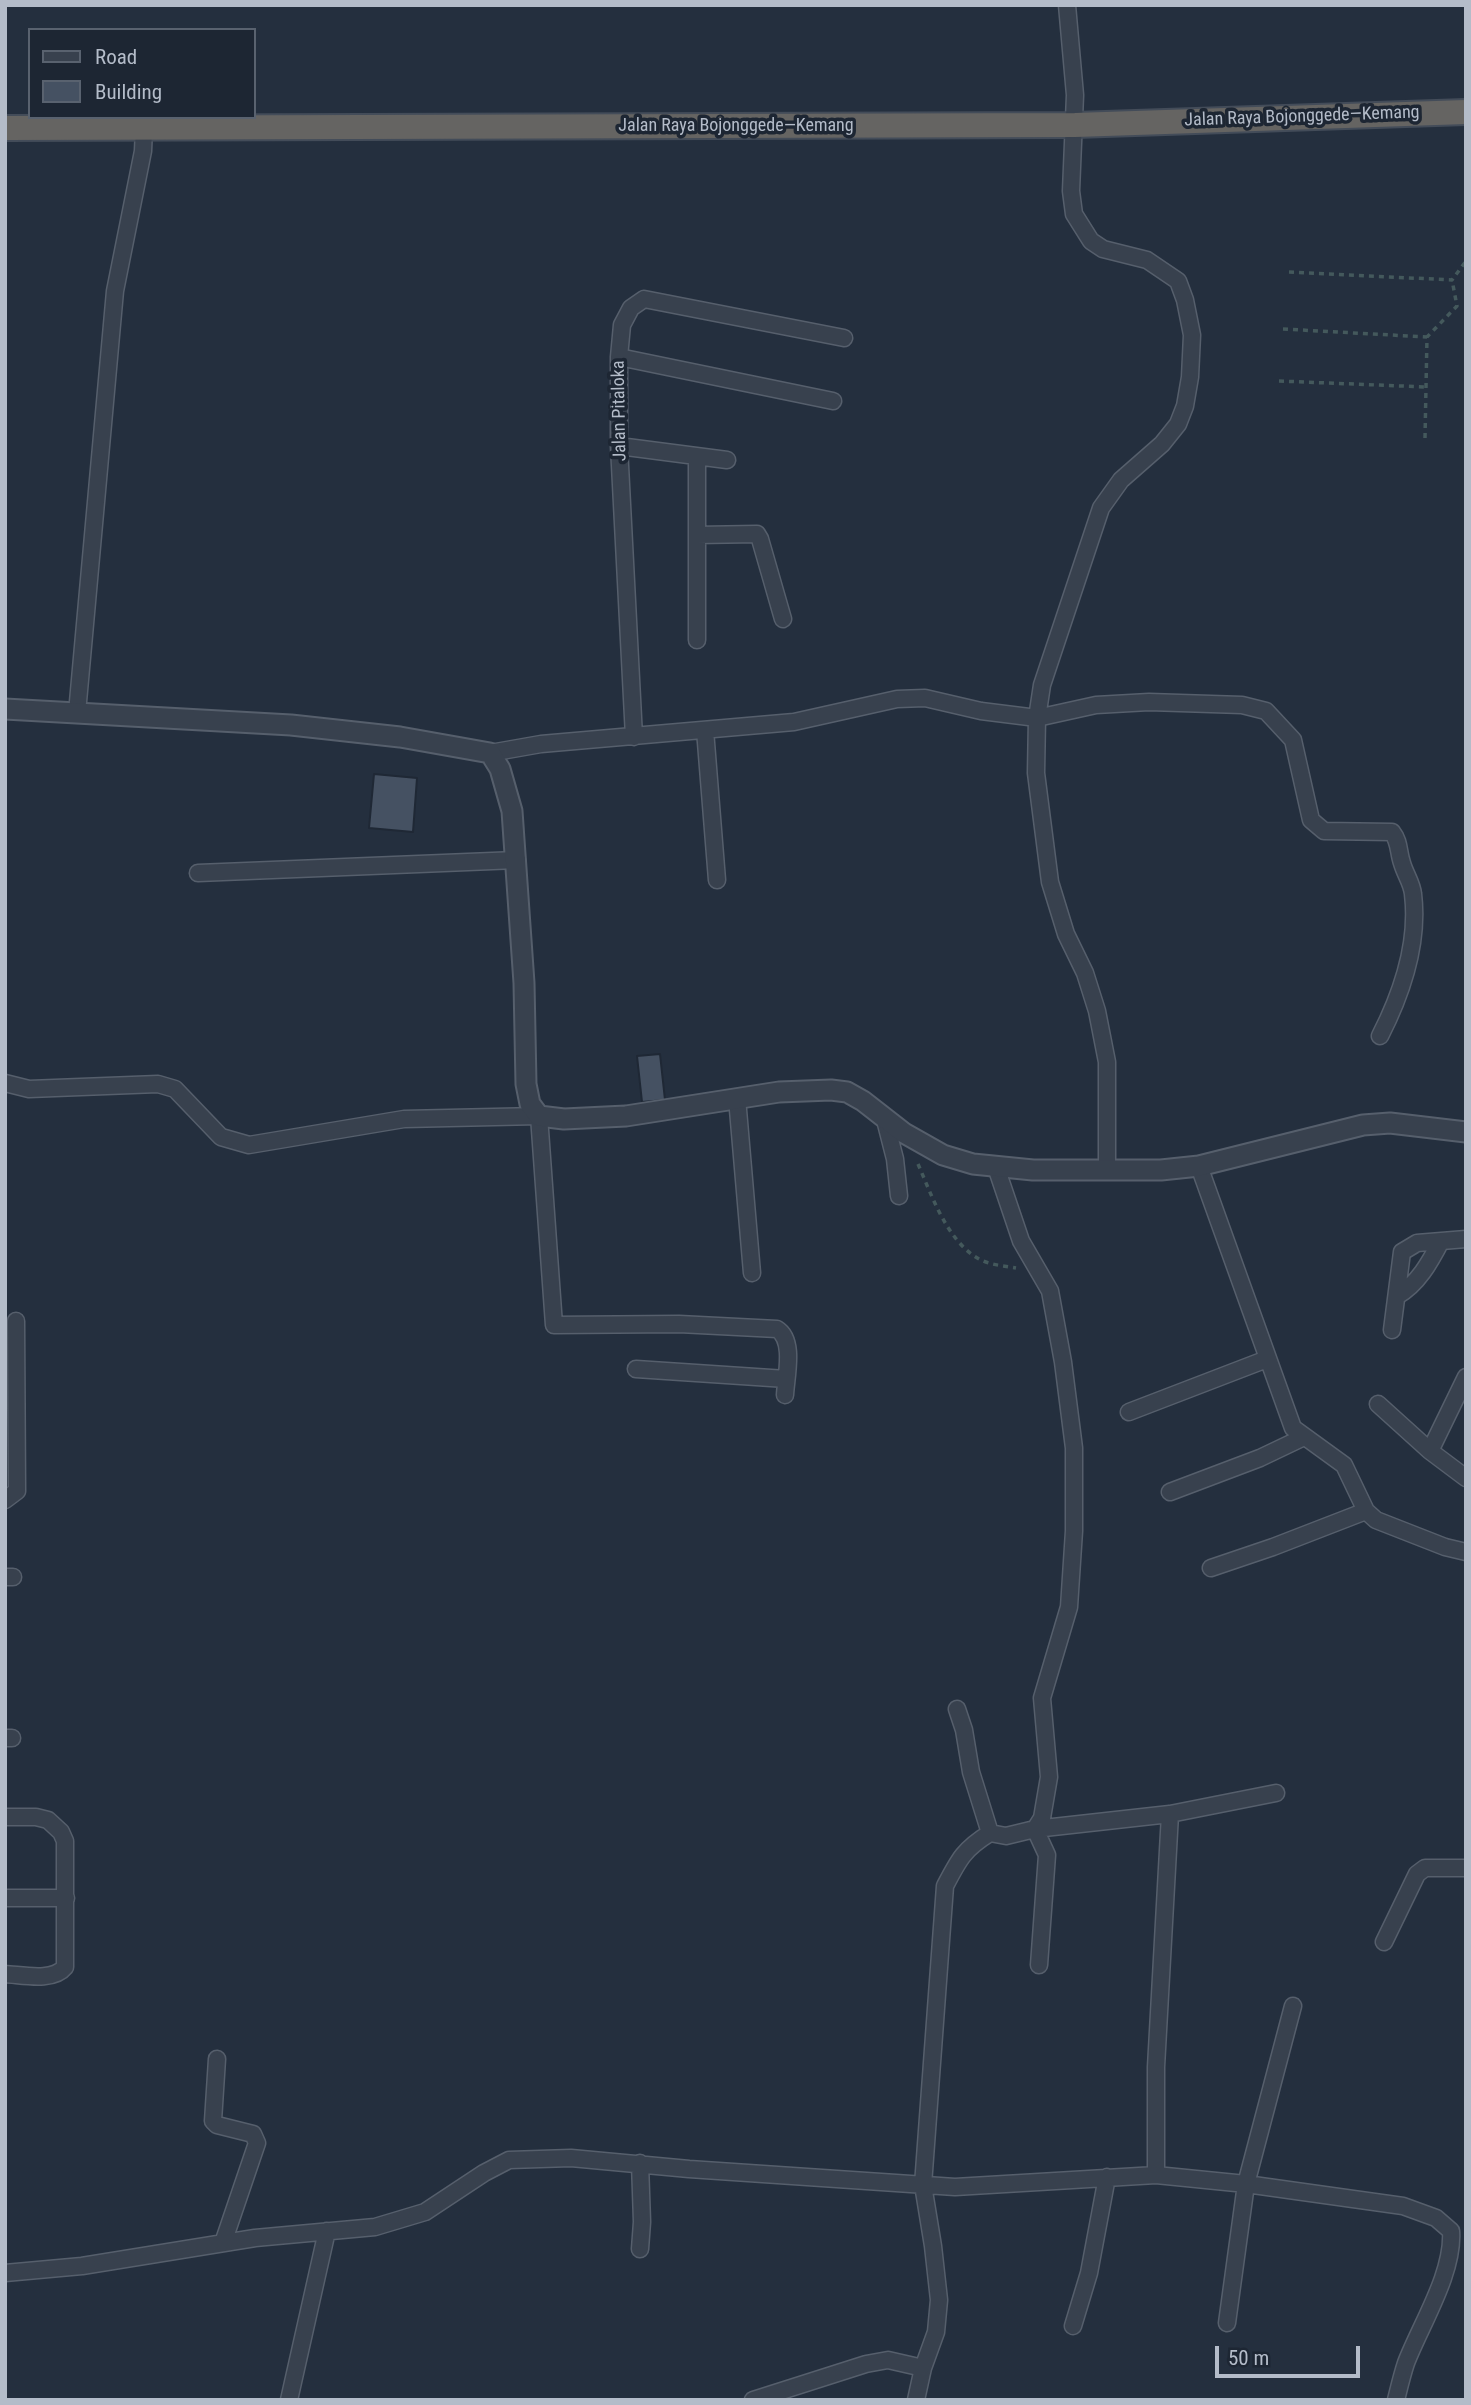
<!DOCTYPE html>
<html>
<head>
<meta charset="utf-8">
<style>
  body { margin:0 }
  #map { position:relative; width:1471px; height:2405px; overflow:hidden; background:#242f3e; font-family:"Roboto Condensed",sans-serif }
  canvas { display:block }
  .frame { position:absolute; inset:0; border:7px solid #b4bcc9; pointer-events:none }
  .legend { position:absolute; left:28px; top:28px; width:228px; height:91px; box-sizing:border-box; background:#1d2633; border:2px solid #59626f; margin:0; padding:9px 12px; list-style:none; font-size:21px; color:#b4bcc9 }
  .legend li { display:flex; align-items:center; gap:14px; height:35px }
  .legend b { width:35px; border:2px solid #59626f }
  .scale { position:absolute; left:1215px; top:2346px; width:145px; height:32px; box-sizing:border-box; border:4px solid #b4bcc9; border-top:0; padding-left:9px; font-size:21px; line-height:24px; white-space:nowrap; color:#b4bcc9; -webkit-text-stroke:5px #1d2633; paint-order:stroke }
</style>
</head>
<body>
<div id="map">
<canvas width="1471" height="2405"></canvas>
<div class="frame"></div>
<ul class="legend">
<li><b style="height:9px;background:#38414e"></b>Road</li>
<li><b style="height:19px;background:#455162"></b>Building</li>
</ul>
<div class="scale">50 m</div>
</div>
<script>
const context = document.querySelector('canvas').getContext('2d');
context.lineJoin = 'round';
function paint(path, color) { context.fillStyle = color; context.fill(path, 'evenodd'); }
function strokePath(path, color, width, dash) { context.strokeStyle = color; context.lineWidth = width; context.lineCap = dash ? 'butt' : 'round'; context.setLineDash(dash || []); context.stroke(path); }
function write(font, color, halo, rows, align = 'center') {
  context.font = font + ' "Roboto Condensed",sans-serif'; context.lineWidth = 7; context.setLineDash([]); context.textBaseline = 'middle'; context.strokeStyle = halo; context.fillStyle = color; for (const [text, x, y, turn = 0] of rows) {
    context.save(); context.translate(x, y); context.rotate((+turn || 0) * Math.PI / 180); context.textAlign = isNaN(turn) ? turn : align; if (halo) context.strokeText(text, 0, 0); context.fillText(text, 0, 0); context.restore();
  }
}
const building = new Path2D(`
  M374,774L417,778L413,832L369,828Z
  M660,1054L665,1100L642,1102L637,1056Z`);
const path = new Path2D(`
  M1289,272L1452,280L1466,261
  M1283,329L1427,337
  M1279,381L1426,387
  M1425,438L1427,337L1457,306L1452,280
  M918,1164C932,1196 947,1241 979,1259C990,1265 1005,1266 1016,1268`);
const minor = new Path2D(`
  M1067,5L1075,95L1071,191L1074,214L1091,241L1103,249L1147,260L1178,281L1185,300L1192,335L1190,377L1185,406L1178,424L1162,444L1121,480L1101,508L1042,685L1037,718L1096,705L1149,702L1242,705L1266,711L1293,740L1311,820L1324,831L1392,832C1400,842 1398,852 1402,863C1405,874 1412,883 1413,894C1419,943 1402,993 1380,1036
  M619,357L833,401
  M619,446L727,460
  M697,535L757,534L760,539L783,619
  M697,640V457
  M77,713L115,291L143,151L144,128
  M705,730L717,880
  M634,737L619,446V357L622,325L631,308L644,299L844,338
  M490,753L541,744L794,722L897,699L925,698L981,711L1037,718L1036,773L1050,882L1066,934L1085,973L1097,1011L1107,1062V1170
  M198,873L517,860
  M5,1083L29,1089L158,1084L175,1089L221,1137L249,1145L404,1119L539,1116L554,1325L679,1324L777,1329C795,1340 786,1376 785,1395
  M737,1098L752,1273
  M884,1116L895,1159L899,1196
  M1199,1166L1293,1428L1344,1465L1366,1511L1376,1520L1445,1547L1466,1552
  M1397,1296C1418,1284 1430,1262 1441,1241
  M1392,1330L1402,1252L1417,1243L1466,1239
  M636,1369L786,1379
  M1378,1404L1430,1451L1466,1478
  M1129,1412L1267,1359
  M1430,1451L1466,1377
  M1170,1492L1260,1458L1304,1437
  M5,1500L17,1491L16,1321
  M1211,1568L1273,1547L1366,1511
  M5,1577H13
  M957,1709L964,1730L971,1772L990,1833
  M5,1738H12
  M5,1817H36L48,1820L61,1832L65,1841V1967C53,1982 23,1975 5,1974
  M5,1898H66
  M1384,1942L1417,1874L1425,1868H1466
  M1039,1965L1047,1855L1035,1829L1170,1814L1276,1793
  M217,2059L213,2121L217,2125L253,2134L257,2143L223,2243
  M640,2163L642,2222L640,2249
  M1156,2175V2067L1170,1814
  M5,2273L82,2266L255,2238L375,2227L425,2212L484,2173L509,2160L571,2158L689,2169L955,2187L1156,2175L1246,2184L1403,2206L1436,2218L1451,2231C1454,2273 1421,2324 1406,2363C1402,2375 1399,2388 1396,2400
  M1227,2323L1246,2184L1293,2006
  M1073,2326L1089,2273L1107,2177
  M289,2400L327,2231
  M753,2400L866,2364L888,2360L923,2368L936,2332L939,2300L933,2246L923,2185L945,1886C959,1859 964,1849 990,1833L1006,1836L1035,1829L1042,1818L1049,1777L1042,1698L1069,1607L1074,1531V1448L1063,1362L1050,1291L1021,1241L996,1167
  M916,2400L923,2368`);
const tertiary = new Path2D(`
  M5,709L291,725L400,737L490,753L500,769L512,811L524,983L526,1084L530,1104L539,1116L564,1119L626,1116L779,1092L831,1090L847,1092L863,1101L904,1133L943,1155L973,1164L1033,1170H1161L1199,1166L1363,1125L1390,1123L1466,1132`);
const trunk = new Path2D(`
  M5,128L1075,125L1466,112`);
const streetNames = [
  ["Jalan Raya Bojonggede—Kemang",1302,117,-2],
  ["Jalan Raya Bojonggede—Kemang",736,126],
  ["Jalan Pitaloka",620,411,-91]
];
paint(building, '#455162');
strokePath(building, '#1f2835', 2);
strokePath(minor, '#565f6c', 19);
strokePath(tertiary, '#565f6c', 23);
strokePath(trunk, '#434c59', 28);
strokePath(path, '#44595c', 3.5, [5, 5]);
strokePath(minor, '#38414e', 16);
strokePath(tertiary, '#38414e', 19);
strokePath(trunk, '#656462', 24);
write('18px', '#b4bcc9', '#1d2633', streetNames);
</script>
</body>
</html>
